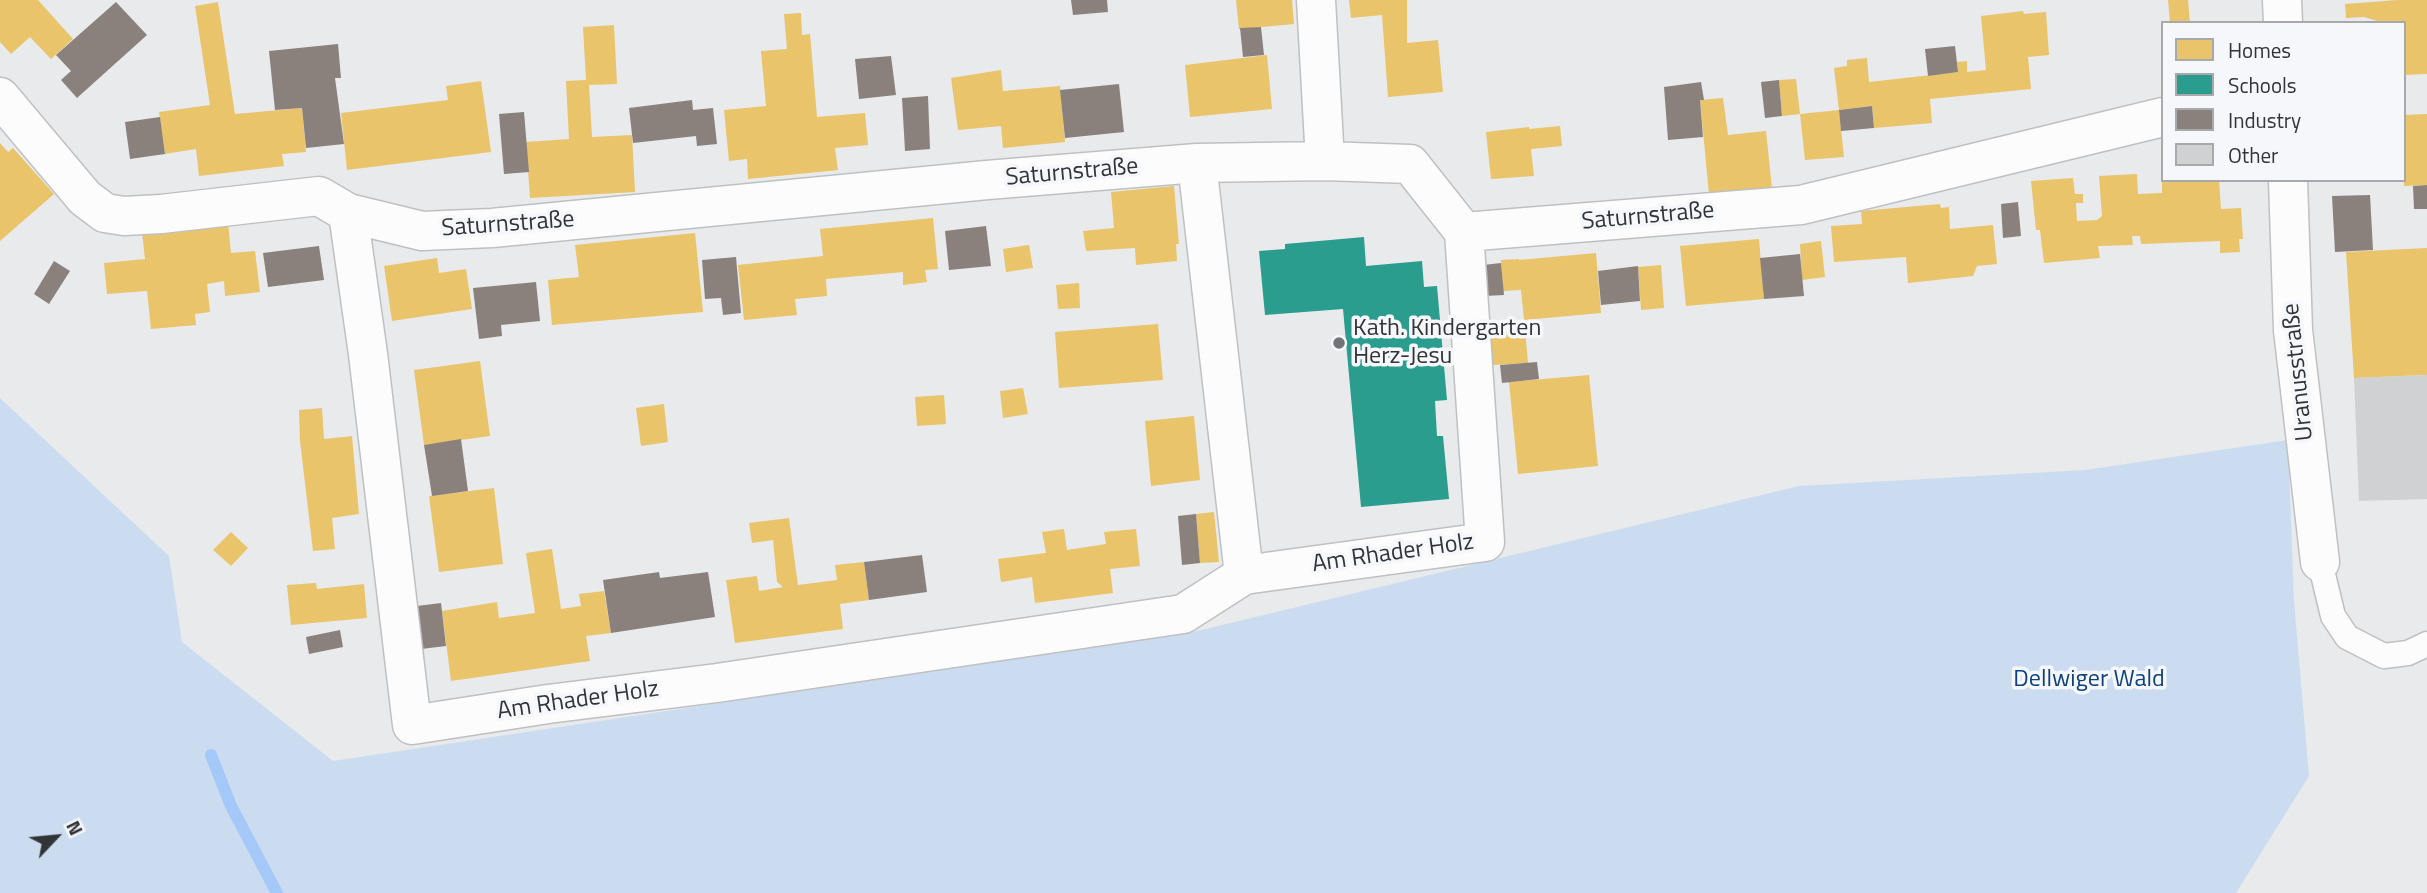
<!DOCTYPE html>
<html>
<head>
<meta charset="utf-8">
<style>
  body { margin:0 }
  #map { position:relative; width:2427px; height:893px; overflow:hidden; background:#e8eaec; font-family:"Titillium Web",sans-serif }
  canvas { display:block }
  .legend { position:absolute; left:2161px; top:21px; width:245px; height:161px; box-sizing:border-box; background:#f5f7fb; border:2px solid #a7a9ac; margin:0; padding:9px 12px; list-style:none; font-size:21px; color:#333436 }
  .legend li { display:flex; align-items:center; gap:14px; height:35px }
  .legend b { width:35px; border:2px solid #a7a9ac }
  .north { position:absolute; left:21px; top:802px; width:70px; height:70px; -webkit-text-stroke:5px #f5f7fb; paint-order:stroke; rotate:64deg; font-size:19px; font-weight:700; line-height:28px; text-align:center; color:#333436 }
  .north::after { content:''; display:block; margin:auto; width:24px; height:32px; background:#333436; clip-path:polygon(50% 0,100% 100%,50% 72%,0 100%) }
</style>
</head>
<body>
<div id="map">
<canvas width="2427" height="893"></canvas>
<ul class="legend">
<li><b style="height:19px;background:#e9c46a"></b>Homes</li>
<li><b style="height:19px;background:#2a9d8f"></b>Schools</li>
<li><b style="height:19px;background:#8a817c"></b>Industry</li>
<li><b style="height:19px;background:#cfd1d2"></b>Other</li>
</ul>
<div class="north">N</div>
</div>
<script>
const context = document.querySelector('canvas').getContext('2d');
context.lineJoin = 'round';
function paint(path, color) { context.fillStyle = color; context.fill(path, 'evenodd'); }
function strokePath(path, color, width, dash) { context.strokeStyle = color; context.lineWidth = width; context.lineCap = dash ? 'butt' : 'round'; context.setLineDash(dash || []); context.stroke(path); }
function write(font, color, halo, rows, align = 'center') {
  context.font = font + ' "Titillium Web",sans-serif'; context.lineWidth = 7; context.setLineDash([]); context.textBaseline = 'middle'; context.strokeStyle = halo; context.fillStyle = color; for (const [text, x, y, turn = 0] of rows) {
    context.save(); context.translate(x, y); context.rotate((+turn || 0) * Math.PI / 180); context.textAlign = isNaN(turn) ? turn : align; if (halo) context.strokeText(text, 0, 0); context.fillText(text, 0, 0); context.restore();
  }
}
const green = new Path2D(`
  M0,398L169,556L182,642L333,761L1193,632L1799,486L2085,470L2288,440L2294,601L2309,776L2236,893H0Z`);
const homes = new Path2D(`
  M0,0H38L73,39L51,59L30,37L11,54L0,42Z
  M1236,0H1292L1294,24L1239,29Z
  M1349,0H1407V43L1438,40L1443,92L1388,97L1382,15L1351,18Z
  M2168,0H2188L2190,23H2170Z
  M2398,0H2427V74L2404,75V23H2384L2364,17L2346,18L2345,4Z
  M218,2L235,114L302,108L306,152L282,154L284,166L199,176L196,149L165,154L159,112L210,105L195,6Z
  M2023,11L2024,14L2046,12L2049,55L2028,57L2031,89L1930,99L1932,123L1874,128L1872,106L1839,110L1834,68L1847,66V60L1867,58L1869,82L1958,72L1957,62L1967,61V72L1986,70L1981,16Z
  M801,13L802,35L810,34L817,117L865,113L868,145L835,148L838,170L748,179L747,159L729,161L724,110L766,106L761,51L787,49L784,14Z
  M614,25L617,84L589,85L592,137L632,135L635,192L530,198L526,142L569,139L566,81L586,80L583,27Z
  M1267,55L1272,109L1190,117L1185,65Z
  M1001,70L1003,91L1060,86L1065,142L1003,148L1001,126L958,130L951,78Z
  M1796,79L1800,114L1782,116L1779,80Z
  M481,81L491,152L347,170L341,113L448,100L446,86Z
  M1723,98L1728,135L1766,131L1772,188L1709,194L1700,100Z
  M1839,110L1844,157L1805,160L1800,114Z
  M2427,114V185L2404,186V115Z
  M1560,126L1562,146L1531,149L1534,176L1491,179L1486,132L1529,127V129Z
  M0,143L8,152L13,148L54,194L0,241Z
  M2137,174L2138,194L2162,193V180H2219L2221,209L2241,208L2243,239H2239L2240,252L2220,253V241L2141,244L2140,236H2132L2133,245L2098,246L2100,258L2044,263L2040,230H2036L2031,181L2073,178L2075,194H2083V203H2076L2077,221L2097,220L2102,216L2099,176Z
  M1174,186L1179,244H1176L1177,261L1136,265L1135,248L1086,251L1083,231L1114,228L1111,192Z
  M1940,204L1941,208L1949,207L1950,229L1993,225L1997,264L1977,266L1973,276L1908,283L1906,257L1834,262L1831,226L1862,224L1861,211Z
  M933,218L938,269L925,270L927,282L903,285V272L826,279L827,296L795,299L797,315L744,320L738,265L823,256L820,229Z
  M228,223L231,253L255,251L260,292L225,296L224,281L207,284L210,312L195,314L196,325L151,329L147,291L107,294L104,263L145,259L142,232Z
  M695,233L703,312L552,325L548,280L579,277L575,245Z
  M1759,239L1764,299L1686,306L1680,246Z
  M1821,241L1825,277L1802,280L1800,244Z
  M1029,245L1033,268L1006,272L1003,249Z
  M2427,248V375L2354,378L2346,252Z
  M1596,253L1601,313L1524,320L1521,290L1503,291L1501,260L1519,259V260Z
  M437,258L439,273L466,269L472,309L392,321L384,266Z
  M1661,265L1664,308L1641,310L1638,267Z
  M1079,283L1080,308L1058,309L1056,285Z
  M1158,324L1163,380L1059,388L1055,332Z
  M1525,330L1528,363L1493,365L1490,334Z
  M480,361L490,436L424,445L414,370Z
  M1589,375L1598,466L1518,474L1509,382Z
  M1023,388L1028,414L1003,418L1000,391Z
  M944,395L946,424L917,426L915,397Z
  M664,404L668,442L641,446L636,408Z
  M322,408L324,439L352,436L359,514L332,518L335,549L313,551L300,441L299,410Z
  M1194,416L1200,480L1151,486L1145,421Z
  M494,488L503,564L439,572L429,496Z
  M1214,512L1219,562L1200,563L1196,514Z
  M789,518L798,585L837,580L835,565L864,562L869,600L840,604L843,629L735,643L726,580L757,576L759,591L783,587L777,582L773,540L752,543L749,523Z
  M1064,529L1067,550L1106,544L1104,532L1136,529L1140,566L1110,569L1113,593L1035,603L1032,577L1001,582L998,559L1046,553L1042,532Z
  M231,532L248,548L231,566L213,550Z
  M552,549L561,609L581,606L579,594L604,591L611,633L586,636L590,661L451,681L442,611L497,602L499,618L535,613L526,553Z
  M316,583L317,589L364,584L367,618L291,625L287,585Z`);
const schools = new Path2D(`
  M1364,237L1366,266L1422,261L1424,287L1437,286L1447,400L1435,401L1437,436H1443L1449,499L1361,507L1343,309L1265,315L1259,251L1285,249V244Z`);
const industry = new Path2D(`
  M1071,0H1107L1108,12L1073,15Z
  M116,2L147,35L77,98L61,80L71,71L56,55Z
  M1261,27L1264,55L1243,57L1240,28Z
  M338,44L341,78H335L344,144L306,148L302,108L275,110L269,51Z
  M1955,46L1958,72L1928,76L1925,49Z
  M891,56L896,95L859,99L855,59Z
  M1779,80L1782,116L1765,118L1761,82Z
  M1701,82L1704,100H1700L1703,137L1668,140L1664,87Z
  M1119,84L1124,132L1065,138L1060,90Z
  M928,96L930,149L905,151L902,98Z
  M692,100L693,110L713,108L717,144L697,146L696,136L633,143L629,108Z
  M1872,106L1874,128L1841,131L1839,110Z
  M524,112L529,172L504,174L499,114Z
  M160,117L165,154L130,159L125,122Z
  M2427,185V209H2414L2413,186Z
  M2370,195L2373,250L2335,252L2332,196Z
  M2018,202L2021,236L2003,238L2001,204Z
  M986,226L991,266L949,270L945,231Z
  M319,246L324,280L268,287L263,253Z
  M1800,254L1804,296L1764,299L1760,258Z
  M736,257L741,313L723,315L721,298L705,299L702,260Z
  M54,261L70,271L49,304L34,294Z
  M1501,263L1504,295L1485,296L1483,265Z
  M1638,266L1640,301L1601,305L1598,271Z
  M536,282L540,321L501,325L502,336L479,339L473,288Z
  M1537,362L1539,379L1502,383L1500,365Z
  M461,439L468,491L432,496L424,445Z
  M1196,514L1200,563L1182,565L1178,516Z
  M922,555L927,592L869,600L864,562Z
  M659,572L660,578L708,572L715,617L611,633L603,580Z
  M441,603L446,646L413,650L409,607Z
  M340,630L343,647L309,654L306,637Z`);
const stream = new Path2D(`
  M211,755L231,806L277,893`);
const building = new Path2D(`
  M2427,375V499L2359,501L2354,378Z`);
const service = new Path2D(`
  M2320,562L2333,616L2347,637L2384,656L2408,653L2427,644`);
const minor = new Path2D(`
  M1316,0L1325,161
  M2282,0L2283,23
  M0,97L85,198L105,213L124,216L161,214L319,196L348,213L422,231L492,228L987,180L1197,163L1325,161L1410,164L1464,232L1801,205L2163,117
  M1197,163L1244,575
  M2288,180L2293,330L2320,562
  M348,213L368,354L412,725L548,704L717,683L1183,614L1244,575L1485,542L1464,232`);
const markers = [
  [1339,343,7,"#727476"]
];
const streetNames = [
  ["Saturnstraße",1072,173,-5],
  ["Saturnstraße",1648,217,-5],
  ["Saturnstraße",508,225,-4],
  ["Uranusstraße",2299,372,-96],
  ["Am Rhader Holz",1393,554,-8],
  ["Am Rhader Holz",578,701,-8]
];
const poiNames = [
  ["Kath. Kindergarten",1353,329],
  ["Herz-Jesu",1353,357]
];
const parkNames = [
  ["Dellwiger Wald",2089,680]
];
paint(green, '#ccdcf0');
paint(homes, '#e9c46a');
paint(schools, '#2a9d8f');
paint(industry, '#8a817c');
strokePath(stream, '#a4c8f7', 12);
paint(building, '#cfd1d2');
strokePath(service, '#bfc0c2', 27);
strokePath(minor, '#bfc0c2', 41);
strokePath(service, '#fcfcfc', 24);
strokePath(minor, '#fcfcfc', 38);
for (const [x, y, r, color] of markers) { const dot = new Path2D(); dot.arc(x, y, r, 0, 2 * Math.PI); context.fillStyle = color; context.fill(dot); strokePath(dot, '#f5f7fb', 2.5); }
write('24px', '#333436', '#f5f7fb', streetNames);
write('24px', '#333436', '#f5f7fb', poiNames, 'left');
write('24px', '#0f417b', '#f5f7fb', parkNames);
</script>
</body>
</html>
